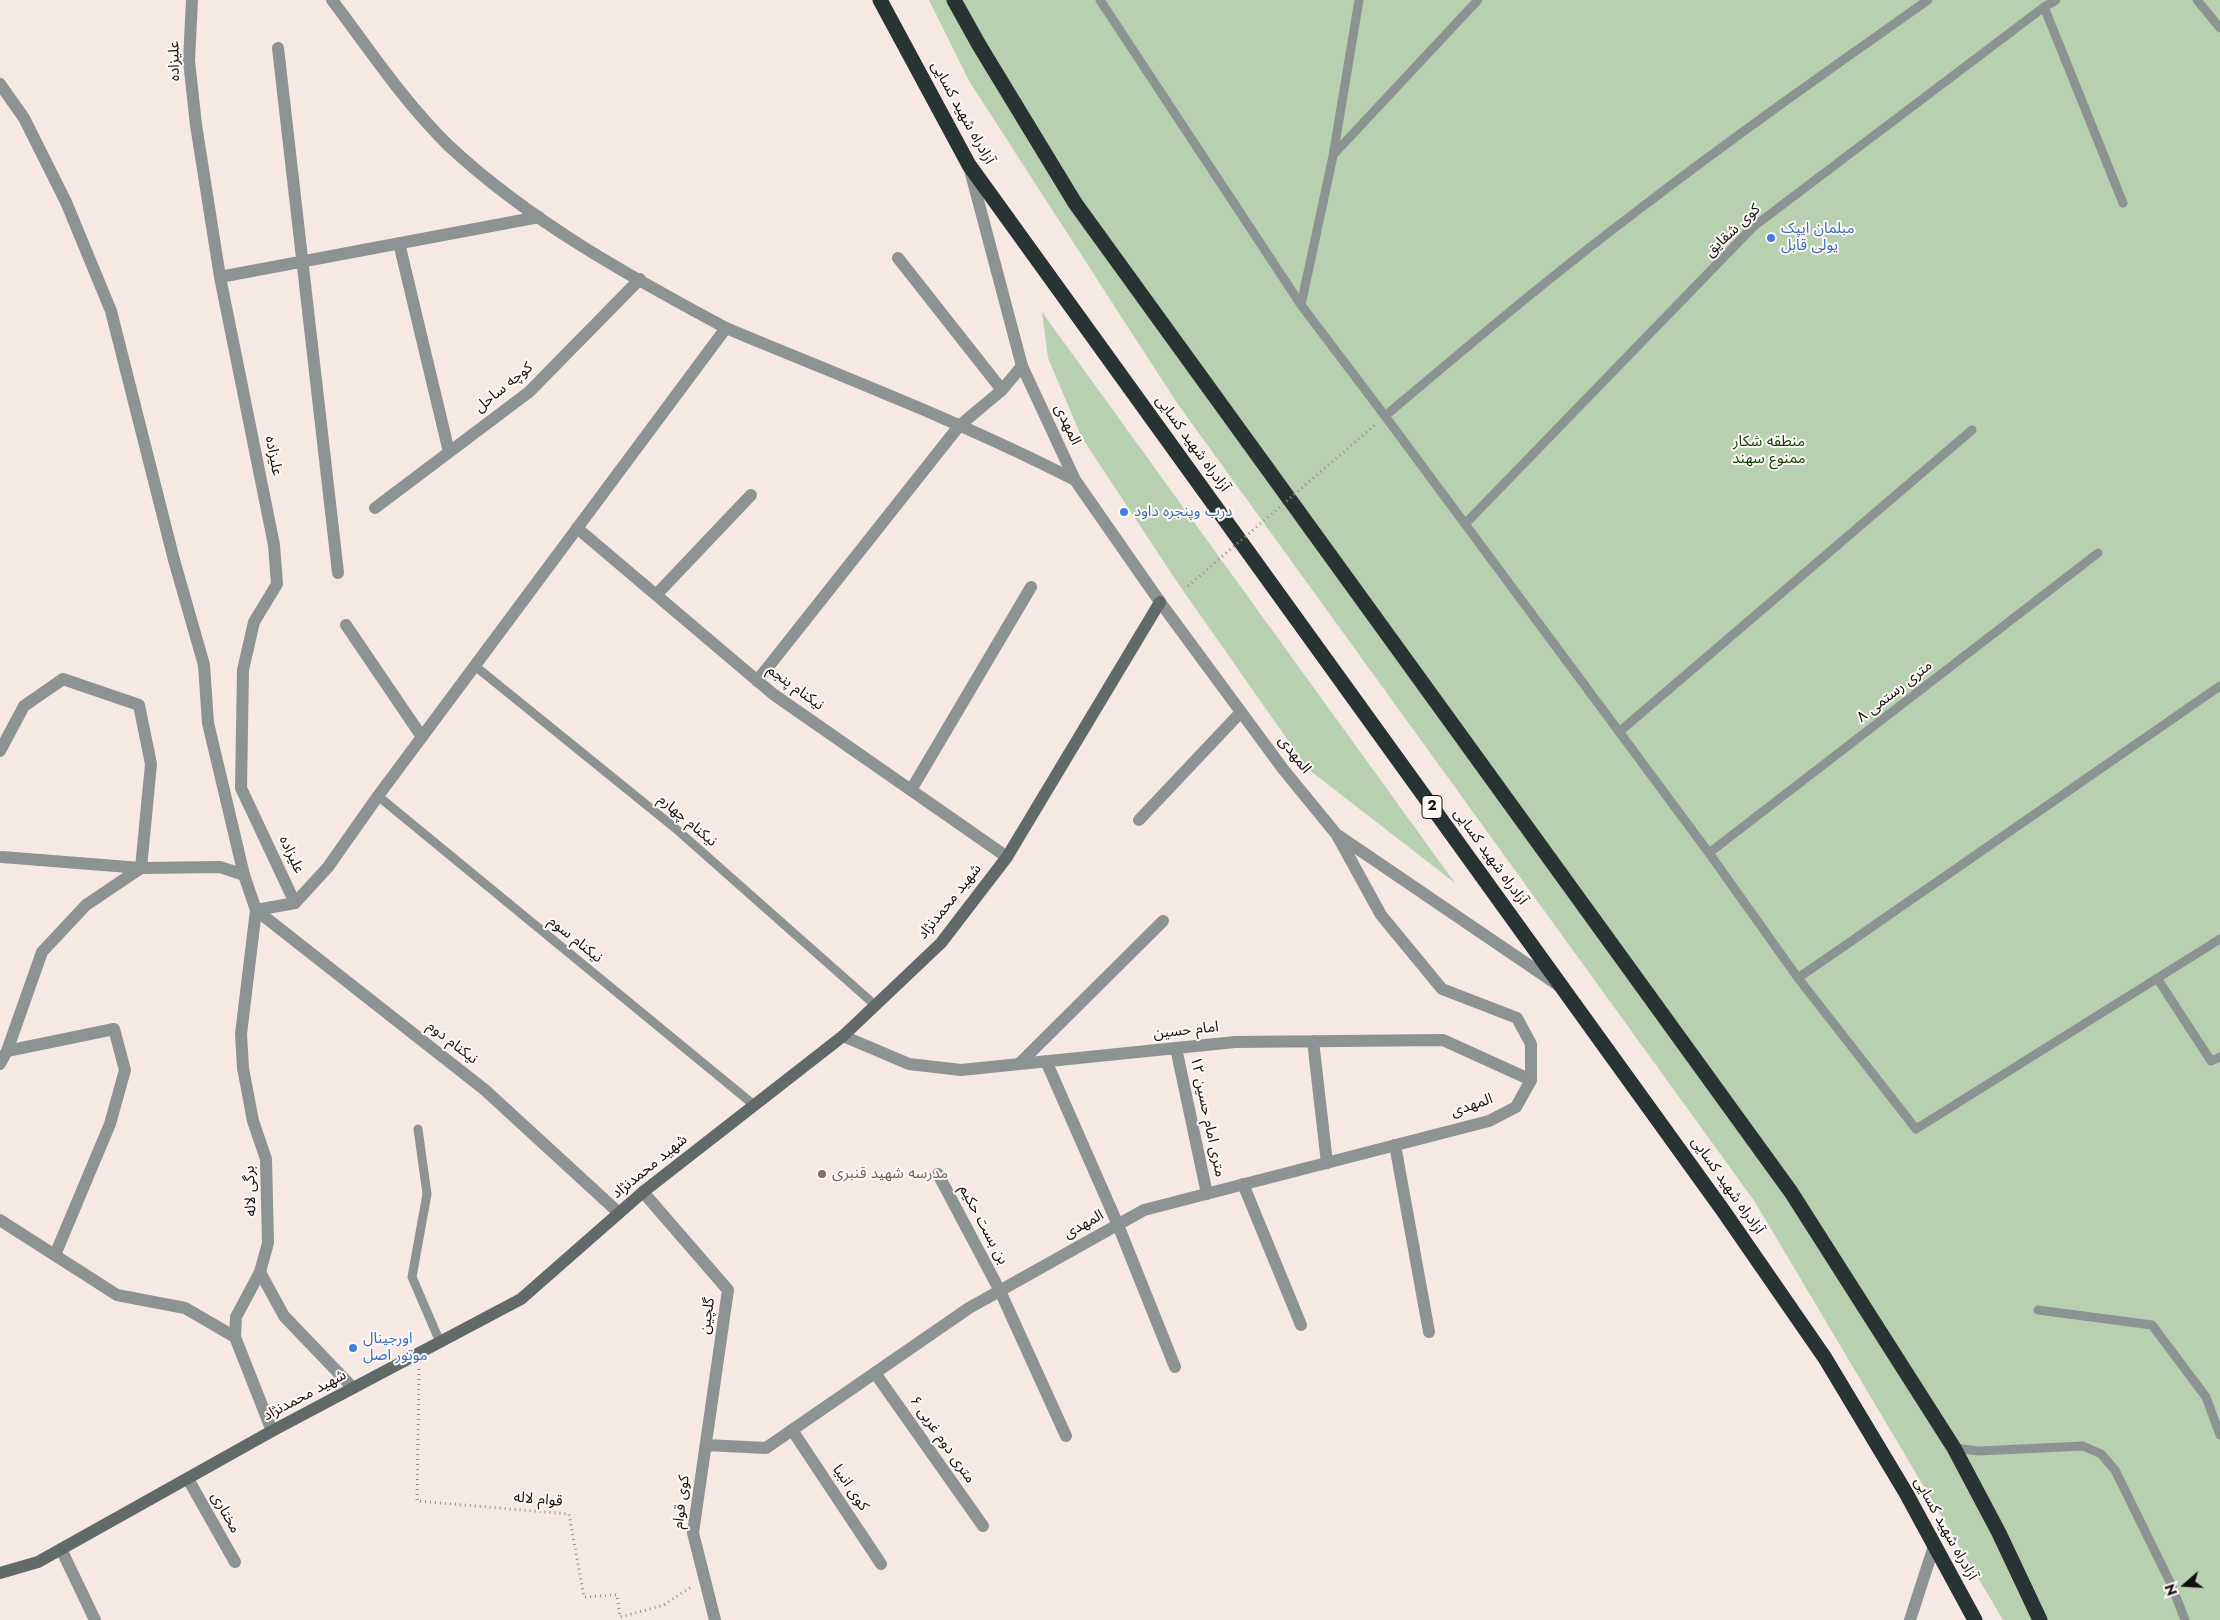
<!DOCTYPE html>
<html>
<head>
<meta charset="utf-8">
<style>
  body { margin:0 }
  #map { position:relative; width:2220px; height:1620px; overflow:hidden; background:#f6e9e4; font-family:Jost,sans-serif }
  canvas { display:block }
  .north { position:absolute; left:2160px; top:1560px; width:50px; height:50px; -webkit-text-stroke:4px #fdf8f6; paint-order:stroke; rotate:251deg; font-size:14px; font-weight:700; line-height:20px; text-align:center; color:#130f0e }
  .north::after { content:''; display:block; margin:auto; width:18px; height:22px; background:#130f0e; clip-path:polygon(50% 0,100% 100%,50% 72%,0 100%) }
</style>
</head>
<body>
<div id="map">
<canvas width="2220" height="1620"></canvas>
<div class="north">N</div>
</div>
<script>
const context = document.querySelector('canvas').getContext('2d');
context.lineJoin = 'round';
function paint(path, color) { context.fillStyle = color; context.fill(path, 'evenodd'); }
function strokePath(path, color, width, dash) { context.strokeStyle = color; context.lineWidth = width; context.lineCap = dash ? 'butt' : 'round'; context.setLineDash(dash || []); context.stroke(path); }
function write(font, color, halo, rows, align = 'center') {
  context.font = font + ' Jost,"Noto Sans Arabic",sans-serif'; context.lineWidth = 4; context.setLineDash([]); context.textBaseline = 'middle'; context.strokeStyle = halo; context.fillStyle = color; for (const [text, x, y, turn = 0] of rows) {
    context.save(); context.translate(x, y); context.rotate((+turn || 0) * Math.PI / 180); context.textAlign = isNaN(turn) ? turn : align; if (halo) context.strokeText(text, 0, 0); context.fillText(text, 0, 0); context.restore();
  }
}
const green = new Path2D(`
  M929,0H2220V1620H2003L1755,1202L1177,403L969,81Z
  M1042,312L1455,883L1308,769L1175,579L1081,436L1048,358Z`);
const path = new Path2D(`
  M419,1369L417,1501L569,1514L584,1597L617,1595L620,1617L664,1605L691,1587`);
const service = new Path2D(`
  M1100,0L1301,305L1385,416C1468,346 1551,276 1637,211C1732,138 1830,69 1928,0
  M2197,0L2220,28
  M2044,7L2123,203
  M1333,155L1478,0
  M1301,305L1333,156L1359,0
  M1385,416L1709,853L1798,978L1916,1129L2220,939
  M1465,524L1753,227L2044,7L2056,0
  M475,666L675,828L875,1005
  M1619,732L1972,430
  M378,796L754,1105
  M1709,853L2098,553
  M1798,978L2220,686
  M2157,978L2211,1061L2220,1057
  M418,1129L427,1194L412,1277L440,1342
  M2038,1310L2152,1325L2206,1397L2220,1435
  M1954,1448L1979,1451L2083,1446L2101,1454L2115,1470L2171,1584L2185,1620`);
const minor = new Path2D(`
  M192,0L189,61L196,125L220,277L274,545L277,584L254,622L243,670L241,788L295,903
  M278,48L338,573
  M399,243L449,452
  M898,258L1002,390
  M220,277L539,217
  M726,328C843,377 962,422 1075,480
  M375,508L529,392L640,279
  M577,528L773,694L1007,857
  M656,595L751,495
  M346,625L422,737
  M757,681L959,426L1002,390L1022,366
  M0,751L24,706L63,679L139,705L151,764L141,868L86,905L42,952L7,1051L0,1064
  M911,790L1031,587
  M1139,820L1241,712
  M2,857L141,868L220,867L244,875
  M256,910L485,1090L619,1213
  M843,1036L909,1064L961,1070L1235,1042L1443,1040L1531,1080
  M1313,1041L1327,1163
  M1176,1048L1207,1194
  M7,1051L114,1029L125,1070L110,1124L55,1255
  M1046,1061L1118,1225L1175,1367
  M1019,1064L1163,921
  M1395,1145L1429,1332
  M938,1174L1000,1291L1066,1436
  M1243,1184L1301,1325
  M0,1220L117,1295L185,1308L235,1337
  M260,1272L284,1316L353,1388
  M875,1373L983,1526
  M792,1430L881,1564
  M188,1479L235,1562
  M61,1549L95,1620
  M1910,1620L1934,1546`);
const tertiary = new Path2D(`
  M0,84L24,118L66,202L111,311L174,560L204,665L208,723L244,875L256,910L241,1034L243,1068L253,1121L266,1159L268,1243L260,1272L236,1317L235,1337L272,1431
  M1339,836L1558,985
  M256,910L295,903L328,867L378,796L726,328C629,276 529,221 448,145C404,102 369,49 332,0
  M643,1192L728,1290L693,1533L715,1620
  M706,1445L766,1448L969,1308L1144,1210L1489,1121L1516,1107L1531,1080V1044L1517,1018L1442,989L1381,915L1337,835L1283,769L1160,602L1075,480L1022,366L970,170`);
const secondary = new Path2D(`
  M0,1573L38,1562L272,1431L521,1299L643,1192L843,1036L941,943L1007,857L1160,602`);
const motorway = new Path2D(`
  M880,0L969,165L1722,1209L1825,1358L1906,1493L1975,1620
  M954,0L979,45L1075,203L1791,1192L1954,1448L1999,1533L2040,1620`);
const pathBridge = new Path2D(`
  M1188,586L1376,424`);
const markers = [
  [1771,238,5,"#3f7fe0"],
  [1124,512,5,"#3f7fe0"],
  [822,1174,5,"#8d6e63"],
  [353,1348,5,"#3f7fe0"]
];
const shields = [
  [1432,807,20]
];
const shieldNames = [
  ["2",1432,807]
];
const streetNames = [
  ["علیزاده",175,61,-91],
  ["آزادراه شهید کسایی",962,113,61],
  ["کوی شقایق",1733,231,-43],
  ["کوچه ساحل",504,388,-39],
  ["المهدی",1067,425,65],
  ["آزادراه شهید کسایی",1192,444,54],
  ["علیزاده",273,456,79],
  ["نیکنام پنجم",795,688,36],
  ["۸ متری رستمی",1895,692,-38],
  ["المهدی",1294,755,52],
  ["نیکنام چهارم",687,821,40],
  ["علیزاده",291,855,65],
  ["آزادراه شهید کسایی",1490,857,54],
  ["شهید محمدنژاد",950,902,-51],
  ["نیکنام سوم",575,940,39],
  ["امام حسین",1186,1031,-6],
  ["نیکنام دوم",452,1043,38],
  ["المهدی",1472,1106,-19],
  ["۱۲ متری امام حسین",1207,1117,78],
  ["شهید محمدنژاد",650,1167,-39],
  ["آزادراه شهید کسایی",1727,1186,55],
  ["برگی لاله",251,1191,-92],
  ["بن بست حکیم",983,1225,62],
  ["المهدی",1084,1225,-29],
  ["گلچین",708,1316,-82],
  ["شهید محمدنژاد",305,1396,-28],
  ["۶ متری دوم غربی",942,1440,55],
  ["کوی انبیا",850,1488,56],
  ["قوام لاله",538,1500,5],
  ["کوی قوام",682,1502,-83],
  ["مختاری",225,1513,61],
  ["آزادراه شهید کسایی",1945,1529,61]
];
const shopNames = [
  ["مبلمان ایپک",1781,229],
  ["یولی قابل",1781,246],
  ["درب وپنجره داود",1134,512],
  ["اورجینال",363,1339],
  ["موتور اصل",363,1356]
];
const parkNames = [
  ["منطقه شکار",1769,442],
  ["ممنوع سهند",1769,459]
];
const educationNames = [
  ["مدرسه شهید قنبری",832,1174]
];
paint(green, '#b7d1b0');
strokePath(path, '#978e8b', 3, [1, 4]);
strokePath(service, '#8d9393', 9);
strokePath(minor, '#8d9393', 12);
strokePath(tertiary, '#8d9393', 12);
strokePath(secondary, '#616969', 12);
strokePath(motorway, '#283334', 15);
strokePath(pathBridge, '#978e8b', 3, [1, 4]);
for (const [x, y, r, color] of markers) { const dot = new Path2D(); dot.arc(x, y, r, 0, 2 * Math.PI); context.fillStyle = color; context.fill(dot); strokePath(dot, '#fdf8f6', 2); }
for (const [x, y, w] of shields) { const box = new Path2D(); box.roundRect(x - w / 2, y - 11.5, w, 23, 4); context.fillStyle = '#fdf8f6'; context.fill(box); strokePath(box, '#130f0e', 1); }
write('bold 14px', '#130f0e', null, shieldNames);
write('15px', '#130f0e', '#fdf8f6', streetNames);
write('15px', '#366cbe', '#fdf8f6', shopNames, 'left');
write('15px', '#114100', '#fdf8f6', parkNames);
write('15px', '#785e54', '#fdf8f6', educationNames, 'left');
</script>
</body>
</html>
